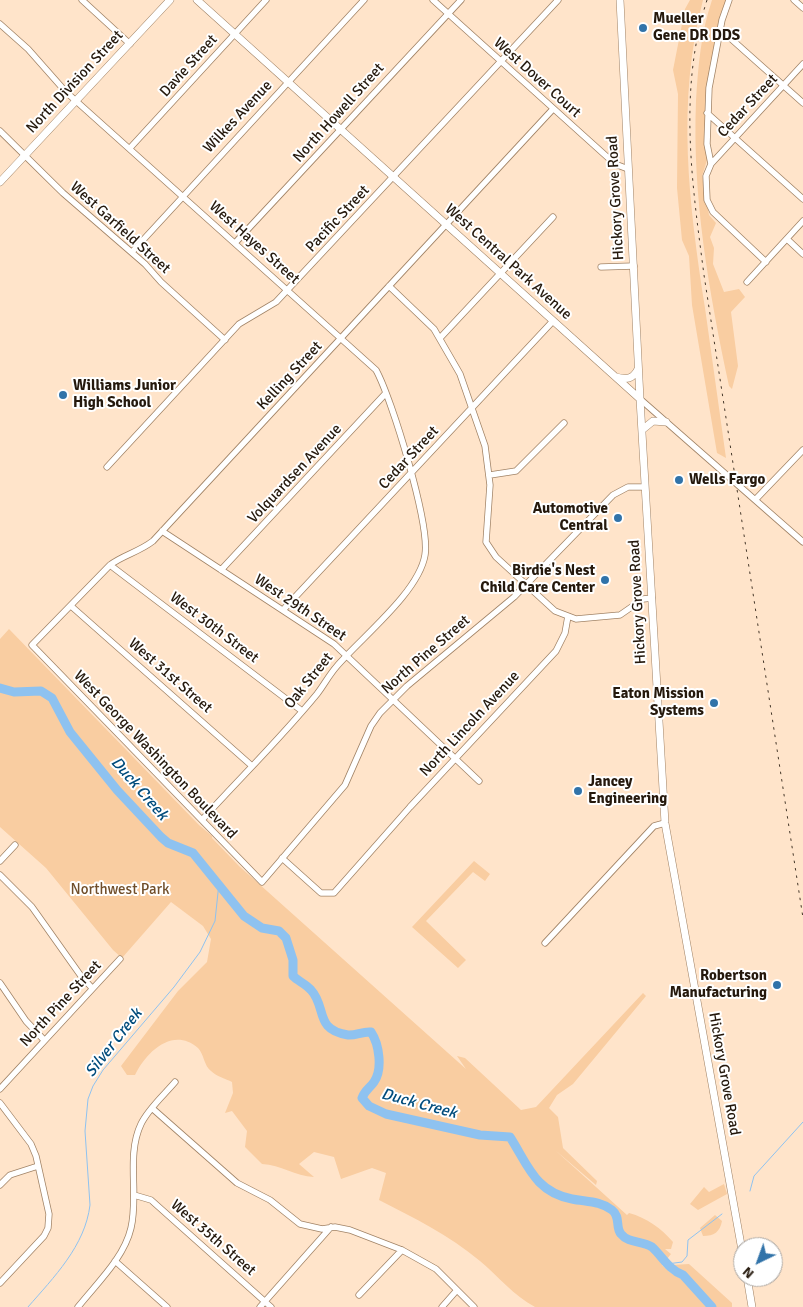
<!DOCTYPE html>
<html>
<head>
<meta charset="utf-8">
<style>
  body { margin:0 }
  #map { position:relative; width:803px; height:1307px; overflow:hidden; background:#ffe4ca; font-family:Signika,sans-serif }
  canvas { display:block }
  .north { position:absolute; left:733px; top:1237px; width:50px; height:50px; box-sizing:border-box; background:#fff; border:1px solid #a8a39e; border-radius:50%; rotate:222deg; font-size:14px; font-weight:700; line-height:20px; text-align:center; color:#25190d }
  .north::after { content:''; display:block; margin:auto; width:18px; height:22px; background:#3173a9; clip-path:polygon(50% 0,100% 100%,50% 72%,0 100%) }
</style>
</head>
<body>
<div id="map">
<canvas width="803" height="1307"></canvas>
<div class="north">N</div>
</div>
<script>
const context = document.querySelector('canvas').getContext('2d');
context.lineJoin = 'round';
function paint(path, color) { context.fillStyle = color; context.fill(path, 'evenodd'); }
function strokePath(path, color, width, dash) { context.strokeStyle = color; context.lineWidth = width; context.lineCap = dash ? 'butt' : 'round'; context.setLineDash(dash || []); context.stroke(path); }
function write(font, color, halo, rows, align = 'center') {
  context.font = font + ' Signika,sans-serif'; context.lineWidth = 4; context.setLineDash([]); context.textBaseline = 'middle'; context.strokeStyle = halo; context.fillStyle = color; for (const [text, x, y, turn = 0] of rows) {
    context.save(); context.translate(x, y); context.rotate((+turn || 0) * Math.PI / 180); context.textAlign = isNaN(turn) ? turn : align; if (halo) context.strokeText(text, 0, 0); context.fillText(text, 0, 0); context.restore();
  }
}
const green = new Path2D(`
  M690,0H703C676,102 689,205 705,308C712,358 719,408 726,458L717,453L692,305L689,256L682,240L677,188L678,94L673,70L685,9Z
  M712,0H727L719,24L705,104V141L708,157L702,176L709,215L716,223L710,237L714,248L713,264L724,292L739,289L745,297L731,312L738,366L732,389L729,386C709,292 692,197 696,101C698,67 701,32 712,0Z
  M9,629L199,825L212,836V838L239,866L466,1069L457,1056L465,1058L521,1110L536,1107L643,993L646,996L573,1084L557,1095L549,1108L558,1117L563,1148L597,1181L596,1185L555,1150L627,1215L629,1213C647,1218 661,1228 673,1242L671,1249H665L671,1254L662,1265L671,1273L695,1287L685,1275L669,1269L672,1265L689,1264L732,1303V1307H535C513,1295 499,1277 480,1261C449,1235 414,1218 379,1200L386,1173L372,1168L341,1179L334,1157L314,1152L299,1164L314,1177C295,1176 281,1165 262,1164L245,1147L247,1131L232,1111L225,1113L233,1093L232,1082C226,1079 216,1076 211,1071C204,1066 204,1054 198,1048C173,1026 146,1052 135,1075H127L121,1066L178,991L207,962L211,939L203,926L171,902L122,958L113,950L46,868L0,827V639Z
  M474,861L490,874L485,881L473,872L426,921L466,960L458,968L412,927Z
  M724,1184L727,1194L698,1210L690,1204L704,1187L709,1192Z
  M715,1215L722,1221C720,1232 714,1236 703,1236L700,1228Z`);
const stream = new Path2D(`
  M750,1191L754,1176L803,1122
  M667,1264L682,1262L687,1256L688,1240L722,1214
  M28,1307C54,1277 85,1246 90,1205L85,1131L88,1099L93,1086L103,1070L174,987L200,952L215,921L219,883`);
const river = new Path2D(`
  M0,688L14,692L41,691L52,698L70,732L117,790L161,837L168,843L193,853L244,916L262,928L279,931L286,938L293,960V976C298,981 306,984 311,990C327,1007 314,1030 348,1035C355,1036 363,1031 371,1032C379,1044 383,1069 374,1082C370,1088 365,1090 362,1098L369,1106L386,1114L480,1135L510,1137C528,1165 535,1192 572,1199C587,1202 600,1201 612,1210C621,1217 615,1227 621,1234C629,1244 642,1240 652,1247C662,1256 669,1270 683,1275L712,1307`);
const minor = new Path2D(`
  M82,0L130,44
  M433,0L615,164L628,169
  M729,0L722,20L709,88L707,144L711,164L706,176L707,200L713,212L766,262
  M794,0L803,8
  M0,24L28,49L66,92L376,370C392,399 430,524 425,555C419,592 362,637 337,666C329,675 324,685 317,694C281,738 240,778 202,820
  M720,29L803,103
  M553,109L153,541C139,552 123,555 110,565L32,645L262,882L345,785L371,726L380,713L407,686L514,597L613,495L628,487H645
  M707,113L803,199
  M0,131L63,193L145,264L161,282L225,340
  M130,148L266,0
  M711,164L803,64
  M787,239L803,254
  M235,243L461,0
  M132,252L364,0
  M601,267L634,266
  M747,282L803,221
  M389,286L434,329L460,374L485,446L490,485L486,542L496,557L555,611L576,619L620,615L643,599L652,598
  M440,338L553,217
  M640,399L803,542
  M107,467L239,324L276,302L558,0
  M490,475L516,471L564,423
  M756,499L803,450
  M162,531L334,644L479,781
  M110,565L302,711
  M221,570L386,393
  M71,606L252,766
  M283,610L553,321
  M282,858L321,893H334L410,807L556,651L565,633L568,616
  M0,861L15,845
  M0,875L32,907L81,976L92,988
  M545,943L654,826L665,823
  M0,983L26,1021L44,1040
  M0,1089L120,959
  M0,1103L31,1144L36,1156L49,1214L48,1228L44,1236L0,1283
  M153,1109L237,1183L270,1200L300,1224L322,1229L335,1227L350,1230L402,1250L436,1269L474,1307
  M0,1185L10,1175L38,1166
  M134,1195L151,1200L271,1307
  M115,1261L167,1307
  M359,1295L402,1250
  M78,1307C97,1283 124,1258 131,1228C139,1195 126,1155 141,1124C148,1109 164,1095 175,1082
  M260,1307L331,1227
  M442,1307L457,1290`);
const major = new Path2D(`
  M197,0L640,399
  M620,0L640,399L665,823L743,1256
  M0,182L170,0
  M616,377C627,380 633,379 638,369
  M642,430L653,421L666,422
  M747,1277L752,1307`);
const rail = new Path2D(`
  M707,0C678,90 692,183 704,275L803,918`);
const markers = [
  [643,28,5,"#3173a9"],
  [63,395,5,"#3173a9"],
  [679,480,5,"#3173a9"],
  [618,518,5,"#3173a9"],
  [605,580,5,"#3173a9"],
  [714,703,5,"#3173a9"],
  [578,791,5,"#3173a9"],
  [777,985,5,"#3173a9"]
];
const poiNames = [
  ["Mueller",653,19],
  ["Gene DR DDS",653,36],
  ["Williams Junior",73,386],
  ["High School",73,403],
  ["Wells Fargo",689,480],
  ["Automotive",608,509,"right"],
  ["Central",608,526,"right"],
  ["Birdie's Nest",595,571,"right"],
  ["Child Care Center",595,588,"right"],
  ["Eaton Mission",704,694,"right"],
  ["Systems",704,711,"right"],
  ["Jancey",588,782],
  ["Engineering",588,799],
  ["Robertson",767,976,"right"],
  ["Manufacturing",767,993,"right"]
];
const streetNames = [
  ["Davie Street",189,66,-48],
  ["West Dover Court",537,78,42],
  ["North Division Street",75,82,-47],
  ["Cedar Street",748,106,-47],
  ["North Howell Street",339,113,-48],
  ["Wilkes Avenue",238,117,-47],
  ["Hickory Grove Road",616,198,-93],
  ["Pacific Street",338,219,-47],
  ["West Garfield Street",120,228,42],
  ["West Hayes Street",254,243,42],
  ["West Central Park Avenue",508,262,42],
  ["Kelling Street",290,376,-47],
  ["Cedar Street",409,458,-47],
  ["Volquardsen Avenue",295,474,-47],
  ["Hickory Grove Road",638,602,-93],
  ["West 29th Street",300,608,34],
  ["West 30th Street",214,628,37],
  ["North Pine Street",426,655,-41],
  ["West 31st Street",170,676,41],
  ["Oak Street",309,681,-51],
  ["North Lincoln Avenue",470,724,-47],
  ["West George Washington Boulevard",155,755,46],
  ["North Pine Street",61,1004,-47],
  ["Hickory Grove Road",724,1074,80],
  ["West 35th Street",213,1238,41]
];
const parkNames = [
  ["Northwest Park",120,890]
];
const waterNames = [
  ["Duck Creek",139,789,49],
  ["Silver Creek",114,1043,-52],
  ["Duck Creek",419,1104,15]
];
paint(green, '#f9cda1');
strokePath(stream, '#8ec2f0', 1);
strokePath(river, '#8ec2f0', 9);
strokePath(minor, '#a18366', 7);
strokePath(major, '#a18366', 8);
strokePath(minor, '#fff', 5.5);
strokePath(major, '#fff', 7);
strokePath(rail, '#443628', 1, [2.5, 5]);
for (const [x, y, r, color] of markers) { const dot = new Path2D(); dot.arc(x, y, r, 0, 2 * Math.PI); context.fillStyle = color; context.fill(dot); strokePath(dot, '#fff', 2); }
write('bold 15px', '#25190d', '#fff', poiNames, 'left');
write('15px', '#25190d', '#fff', streetNames);
write('15px', '#704e2a', '#fff', parkNames);
write('italic 16px', '#014c7c', '#fff', waterNames);
</script>
</body>
</html>
